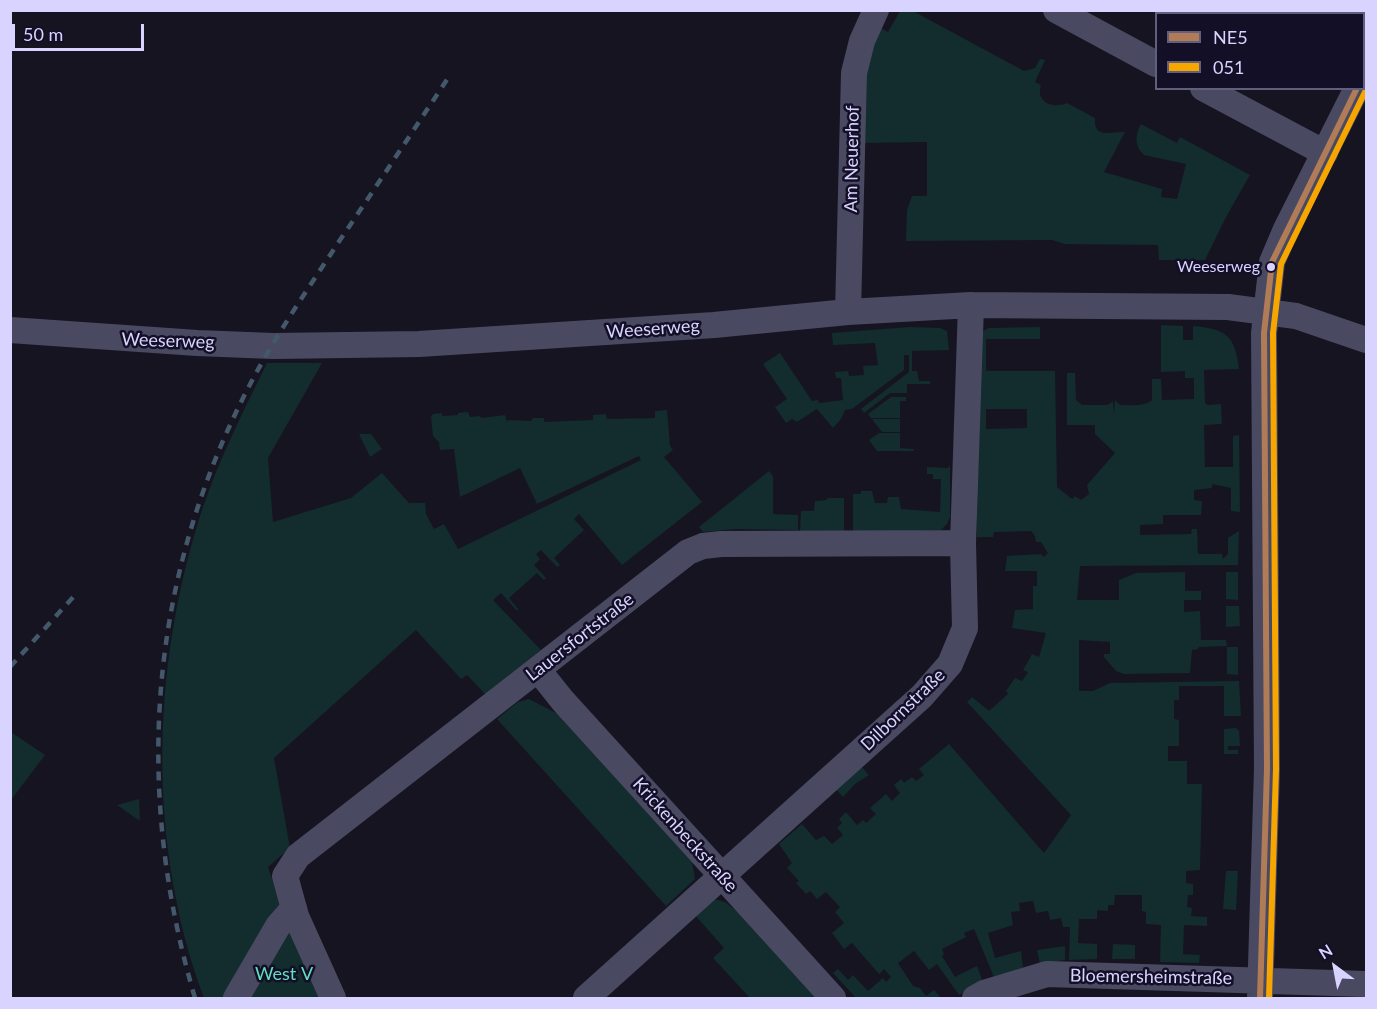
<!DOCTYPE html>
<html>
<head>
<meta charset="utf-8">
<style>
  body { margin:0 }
  #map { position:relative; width:1377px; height:1009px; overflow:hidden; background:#161421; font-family:Lato,sans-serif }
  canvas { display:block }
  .frame { position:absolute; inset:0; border:12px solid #d9d4ff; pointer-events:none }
  .legend { position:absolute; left:1155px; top:12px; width:210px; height:78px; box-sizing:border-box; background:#130f26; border:2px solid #625e7d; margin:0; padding:8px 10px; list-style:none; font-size:18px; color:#d9d4ff }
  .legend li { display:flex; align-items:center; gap:12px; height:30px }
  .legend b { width:30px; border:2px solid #625e7d }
  .north { position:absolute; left:1305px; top:937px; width:60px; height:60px; -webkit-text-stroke:4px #130f26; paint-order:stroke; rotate:328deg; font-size:16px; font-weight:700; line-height:24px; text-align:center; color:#d9d4ff }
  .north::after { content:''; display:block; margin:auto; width:21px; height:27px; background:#d9d4ff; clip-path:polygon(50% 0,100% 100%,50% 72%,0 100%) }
  .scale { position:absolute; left:12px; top:24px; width:132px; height:27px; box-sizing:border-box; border:3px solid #d9d4ff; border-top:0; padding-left:8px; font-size:18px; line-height:21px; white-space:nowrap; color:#d9d4ff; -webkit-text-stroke:4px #130f26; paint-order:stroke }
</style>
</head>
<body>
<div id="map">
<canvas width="1377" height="1009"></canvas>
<div class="frame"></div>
<ul class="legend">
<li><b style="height:8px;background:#b07c57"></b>NE5</li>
<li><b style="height:8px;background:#f7a600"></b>051</li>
</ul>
<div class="north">N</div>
<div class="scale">50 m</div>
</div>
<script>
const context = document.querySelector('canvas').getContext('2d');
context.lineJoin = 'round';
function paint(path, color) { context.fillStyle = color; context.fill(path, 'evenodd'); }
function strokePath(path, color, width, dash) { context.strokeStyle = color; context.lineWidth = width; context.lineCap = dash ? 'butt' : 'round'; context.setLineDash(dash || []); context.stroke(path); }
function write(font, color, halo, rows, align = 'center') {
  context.font = font + ' Lato,sans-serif'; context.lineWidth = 5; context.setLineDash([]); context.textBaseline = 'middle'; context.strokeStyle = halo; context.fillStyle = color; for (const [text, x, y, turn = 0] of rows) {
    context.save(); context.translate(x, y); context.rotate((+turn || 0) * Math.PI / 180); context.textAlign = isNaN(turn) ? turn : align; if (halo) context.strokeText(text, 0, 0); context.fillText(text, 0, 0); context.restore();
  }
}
const green = new Path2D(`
  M900,11H913L1024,71L1035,68L1040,59L1045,60L1035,82L1041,85C1035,103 1054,109 1067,103L1095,118C1093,140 1113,131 1125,132L1104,172L1162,189L1161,197L1177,199L1186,164L1144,155C1134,146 1135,135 1141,124L1177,143L1180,137L1250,175L1226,217L1205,260H1159L1158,245L1065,244L1052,240L906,241L907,210L912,196H927V142L863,143L866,72L877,26L888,32Z
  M1161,325L1183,326V340H1193V326C1226,329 1235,335 1239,369L1204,370L1205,402L1207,405L1221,404L1222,424L1204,425L1205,467H1233V436L1239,435L1240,512L1231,511V488L1212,484V488L1194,490V500L1202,501L1201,515H1163V524L1140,525V535L1191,534L1192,529H1197L1198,554H1222L1223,559L1228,554V538L1239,531L1238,565L1080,566L1077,600H1119V580L1136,573L1185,572V591H1201V600H1184V612L1200,611L1201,640H1226L1227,646L1199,647L1198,649L1192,650L1190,673L1124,674L1116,671L1104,657V654H1110V642L1079,640V691H1093L1110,683L1239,681L1241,716H1224V686H1179V700H1174V719L1179,720V746H1168V761H1187V784H1202L1200,870L1186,871V883L1193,884V895H1188L1187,907L1192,908L1191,916L1207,917V926L1184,925L1183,954L1200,955L1199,963L1160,962L1161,925L1146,924V912L1142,911V895H1115L1114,905H1108V911L1097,910V919H1079L1078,943L1097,944V959L1069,960L1070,927H1063L1061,918L1050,920L1048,911L1036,913L1033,901L1019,903L1020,911L1011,912L1013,925L988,933L995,958L1021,951L1023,968L994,977L974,929L964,933L966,937L942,949L944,954L942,956L955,977L977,966L983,982L959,995L937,964L929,970L914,951L898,963L913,986L920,988L926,996L934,990L941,998H856L833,973L838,969L848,980L853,975L868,991L883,978L886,982L891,977L884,969L879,974L852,943L844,949L832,933L844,923L835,912L840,907L826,892L817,899L810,891L806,894L796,883L799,881L787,868L792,863L779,844L802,824L816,840L824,836L832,844L843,835L837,828L842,823L839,819L846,812L857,825L863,820L866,823L876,814L870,808L886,794L892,801L900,793L894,785L901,779L904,783L912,777L916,781L924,775L919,769L949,744L1044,853L1071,815L967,702L972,697L989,711L1008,694L1006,691L1015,678L1022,681L1028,672L1023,670L1032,654L1039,657L1046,633L1012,628L1015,610L1033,609V586H1037V571H1005L1007,556L1041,554L1044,557L1048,553L1041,542H1036L1035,536L1031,531L994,532L993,537H977L975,344L981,332L989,328L1040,327V339H986V371H1055L1057,487L1072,499L1075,496L1081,500L1089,494L1087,485L1115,453L1095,434V425H1067V373H1075L1076,400L1082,405H1108L1113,401L1114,414L1115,400L1120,405C1131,405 1143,407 1152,400V379H1161L1162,400L1194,399V378H1185V371L1161,372ZM986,409H1027V428L986,429Z
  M910,327L940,328L947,331L949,350L912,351V371H917L919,381H930V384H907V393H890L864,413L861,409L909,372V355H904V370L852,409L845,410L841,419L833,428L817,409L797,422L792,419L786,423L775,407L787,399L763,364L780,353L812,401L818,400L819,403L843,400L841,378H836L835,372L848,371L849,376L864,375L863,366L878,365L875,343L833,345L832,333Z
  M267,363H322L268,458L273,522L351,498L382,473L409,503H425L426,514L434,529L444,524L458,549L641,460L639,456L537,504L520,468L460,497L454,449L440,450L439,442L433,436L431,417L433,414L442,413V416L458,415V413L468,412L470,417L480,416L481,418L505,415L507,422L508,420L531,421L533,418H544V422L593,420V415L606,414L607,419L655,418V411L667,410L670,446L673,450L664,457L702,502L622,565L579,514L574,519L584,530L554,558L560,565L557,567L541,550L536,554L540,559L534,565L546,578L544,580L537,573L509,598L518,609L517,611L501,593L493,600L541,650L485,694L467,675L461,679L416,630L274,758L290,848L268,867L283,911L232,998H204C147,844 151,669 201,513C218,461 243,412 267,363Z
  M891,397H906V401H900V418H871L868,414Z
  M872,419H900V432H882Z
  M879,433H900V448L914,449V451H877L869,440Z
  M359,434H371L382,449L370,457Z
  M950,465V517L947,524L941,530L853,532V494H861V491H872L875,503H887L888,497H899L901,509L940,512L941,479H933V474H927V467L948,468Z
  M769,471L773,476V514L798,515V530L736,529L703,532L699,527Z
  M827,498H844V532H800L801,511H814L815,501L827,500Z
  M1226,572H1238V600L1226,599Z
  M1226,606H1239L1240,626L1226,627Z
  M1227,647H1238V675L1227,674Z
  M529,699L558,714L692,862L695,879L666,906L497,719L518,702Z
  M1236,728L1239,731L1240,746H1228V750H1238V754H1224V729Z
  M11,732L45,755L11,800Z
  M860,765L869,775L855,784L843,797L834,787Z
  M139,799L140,821L117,805Z
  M1226,871H1238L1236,910L1223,909Z
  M714,899L725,902L738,912L816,998H750L713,958L724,948L695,915Z
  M285,928L292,933L322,998H242Z
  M1113,944L1135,945V959H1112Z
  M1065,946V960L1040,964L1037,950Z`);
const minor = new Path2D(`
  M1056,10L1156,64
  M1203,88L1325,153
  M848,312L854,73L862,41L876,10
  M10,330L197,343L273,346L419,344L714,325L848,312L971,305L1228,307L1296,316L1366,340
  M539,671L563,701L833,998
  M236,998L278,926L294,908
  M333,998L296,916L285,876L298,856L688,552L703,546L721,544L963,543
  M586,998L922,696L950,664L965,628L963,543L971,305
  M975,998L984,993L1047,974L1366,984
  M1260,998L1267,769L1264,333L1272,262L1286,229L1357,88`);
const rail = new Path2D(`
  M10,667L75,595
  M195,998C132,786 149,571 255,375C280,329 310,286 338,243C376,187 413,131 450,75`);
const bus1 = new Path2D(`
  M1260,998L1267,769L1264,333L1272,262L1357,88`);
const bus2 = new Path2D(`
  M1269,998L1276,769L1273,333L1281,264L1365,92`);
const markers = [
  [1271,267,5,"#d9d4ff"]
];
const busNames = [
  ["Weeserweg",1260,267]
];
const streetNames = [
  ["Am Neuerhof",852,159,-89],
  ["Weeserweg",653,329,-4],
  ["Weeserweg",168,341,2],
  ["Lauersfortstraße",580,637,-38],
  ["Dilbornstraße",903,710,-44],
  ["Krickenbeckstraße",685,835,48],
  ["Bloemersheimstraße",1151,977,1]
];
const parkNames = [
  ["West V",284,974]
];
paint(green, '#132c2d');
strokePath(minor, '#4a4962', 26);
strokePath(rail, '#43596b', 4.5, [9, 8]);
strokePath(bus1, '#b07c57', 6);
strokePath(bus2, '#f7a600', 6);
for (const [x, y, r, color] of markers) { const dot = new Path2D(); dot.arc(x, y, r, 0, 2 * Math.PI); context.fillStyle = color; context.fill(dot); strokePath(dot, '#130f26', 2); }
write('16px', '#d9d4ff', '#130f26', busNames, 'right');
write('18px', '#d9d4ff', '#130f26', streetNames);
write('18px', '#5fe0c0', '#130f26', parkNames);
</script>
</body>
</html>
